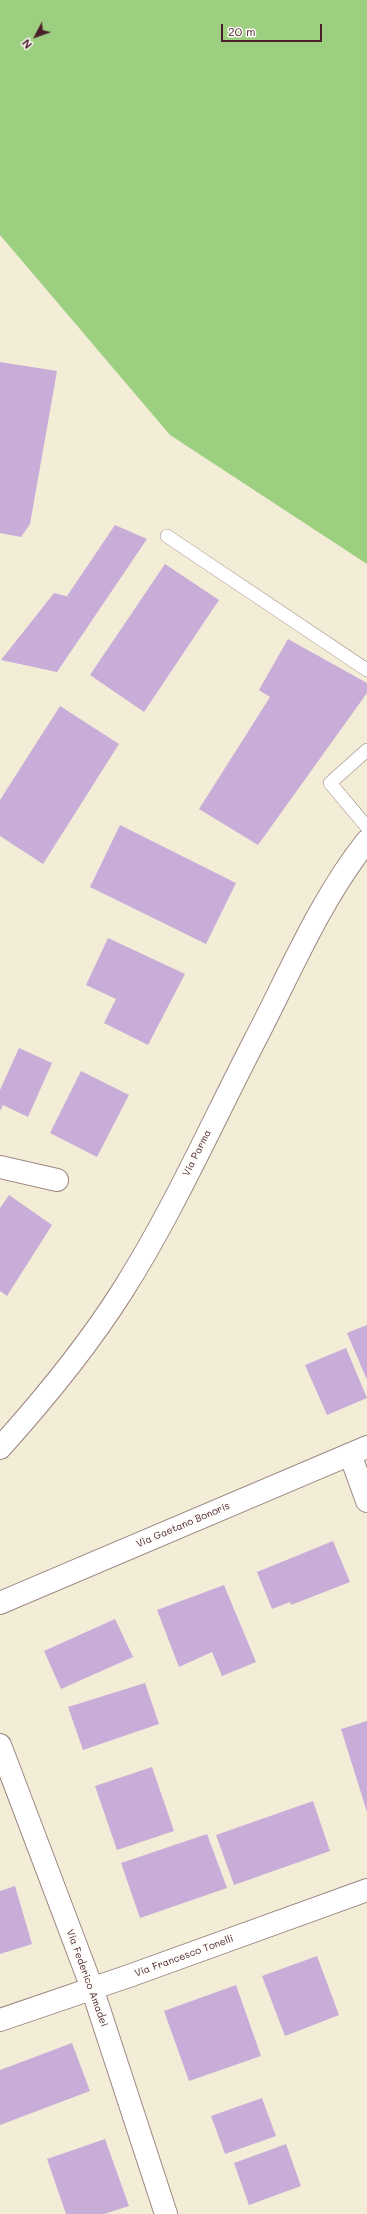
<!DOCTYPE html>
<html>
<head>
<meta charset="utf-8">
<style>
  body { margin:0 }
  #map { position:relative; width:367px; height:2214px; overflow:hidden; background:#f3edd8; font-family:Mali,sans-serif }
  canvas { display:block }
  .north { position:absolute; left:16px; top:16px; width:40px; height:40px; -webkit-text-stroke:3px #fdfcf7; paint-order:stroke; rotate:229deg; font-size:11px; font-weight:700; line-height:16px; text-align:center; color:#4a1f2b }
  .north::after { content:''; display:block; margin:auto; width:14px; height:18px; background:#4a1f2b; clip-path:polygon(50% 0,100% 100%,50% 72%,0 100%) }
  .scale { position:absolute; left:221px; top:24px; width:101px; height:18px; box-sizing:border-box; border:2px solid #4a1f2b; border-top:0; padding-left:5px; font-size:12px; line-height:14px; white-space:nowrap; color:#4a1f2b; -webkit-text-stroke:3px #fdfcf7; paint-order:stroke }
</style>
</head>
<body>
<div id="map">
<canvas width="367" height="2214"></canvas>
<div class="north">N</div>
<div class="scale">20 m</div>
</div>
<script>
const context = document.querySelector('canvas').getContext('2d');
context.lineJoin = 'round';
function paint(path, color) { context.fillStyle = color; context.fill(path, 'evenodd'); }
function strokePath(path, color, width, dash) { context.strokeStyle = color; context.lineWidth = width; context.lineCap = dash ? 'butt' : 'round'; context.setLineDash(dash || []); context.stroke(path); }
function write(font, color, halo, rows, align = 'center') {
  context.font = font + ' Mali,sans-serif'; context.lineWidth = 3; context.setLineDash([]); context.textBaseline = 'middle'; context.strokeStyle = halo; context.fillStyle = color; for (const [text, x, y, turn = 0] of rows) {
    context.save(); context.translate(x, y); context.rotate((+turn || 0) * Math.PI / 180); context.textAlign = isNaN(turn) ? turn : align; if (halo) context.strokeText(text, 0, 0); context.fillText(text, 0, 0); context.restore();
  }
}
const green = new Path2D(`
  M0,0H367V564L170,435L0,235Z`);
const building = new Path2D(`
  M0,362L57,371L30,524L21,537L0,533Z
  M115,525L147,539L57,672L1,660L54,593L73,598L67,596Z
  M165,564L219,600L144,712L90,675Z
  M288,639L367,683V693L258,845L199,809L270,697L259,690Z
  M60,706L119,744L43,864L0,836V800Z
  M120,825L236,883L206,944L90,887Z
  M108,938L185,974L148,1045L104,1023L116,999L86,985Z
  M19,1048L52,1063L28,1117L3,1105L0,1111V1090Z
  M81,1071L129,1095L97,1157L50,1133Z
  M9,1195L52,1225L7,1296L0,1291V1208Z
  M367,1325V1380L347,1333Z
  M346,1348L367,1398L327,1415L305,1365Z
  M333,1541L350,1582L291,1605L290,1602L272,1609L257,1572Z
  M224,1585L256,1662L222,1676L212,1652L179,1667L157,1610Z
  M115,1619L133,1657L61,1689L44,1651Z
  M145,1683L159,1724L83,1750L68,1707Z
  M367,1721V1812L341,1729Z
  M152,1767L174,1831L117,1850L95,1786Z
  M313,1801L330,1851L234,1885L216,1835Z
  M207,1834L227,1888L140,1918L121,1863Z
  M15,1886L32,1944L0,1954V1891Z
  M317,1956L339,2015L285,2036L262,1976Z
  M236,1985L261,2056L189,2081L164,2011Z
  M72,2043L90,2091L0,2125V2070Z
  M262,2098L276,2136L225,2154L211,2116Z
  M105,2139L129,2206L104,2214H66L47,2159Z
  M286,2144L301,2186L249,2205L234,2163Z`);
const lane = new Path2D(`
  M167,536L367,670
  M367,750L330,783L367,827`);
const street = new Path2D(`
  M0,1167L57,1180
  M350,1454L367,1501
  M0,1603L367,1447
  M0,1745L92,1988L166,2214
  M0,2020L129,1976L367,1890`);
const primary = new Path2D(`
  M0,1448C45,1398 87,1347 123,1290C173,1211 212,1123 255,1040C289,975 321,898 367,841`);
const streetNames = [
  ["Via Parma",197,1153,-63],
  ["Via Gaetano Bonoris",183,1525,-23],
  ["Via Francesco Tonelli",184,1956,-20],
  ["Via Federico Amadei",87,1978,70]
];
paint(green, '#9ccf80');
paint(building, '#c8add9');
strokePath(lane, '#9e8682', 14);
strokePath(street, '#9e8682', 24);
strokePath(primary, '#9e8682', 24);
strokePath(lane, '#fff', 13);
strokePath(street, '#fff', 22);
strokePath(primary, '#fff', 22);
write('10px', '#4a1f2b', '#fdfcf7', streetNames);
</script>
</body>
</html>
